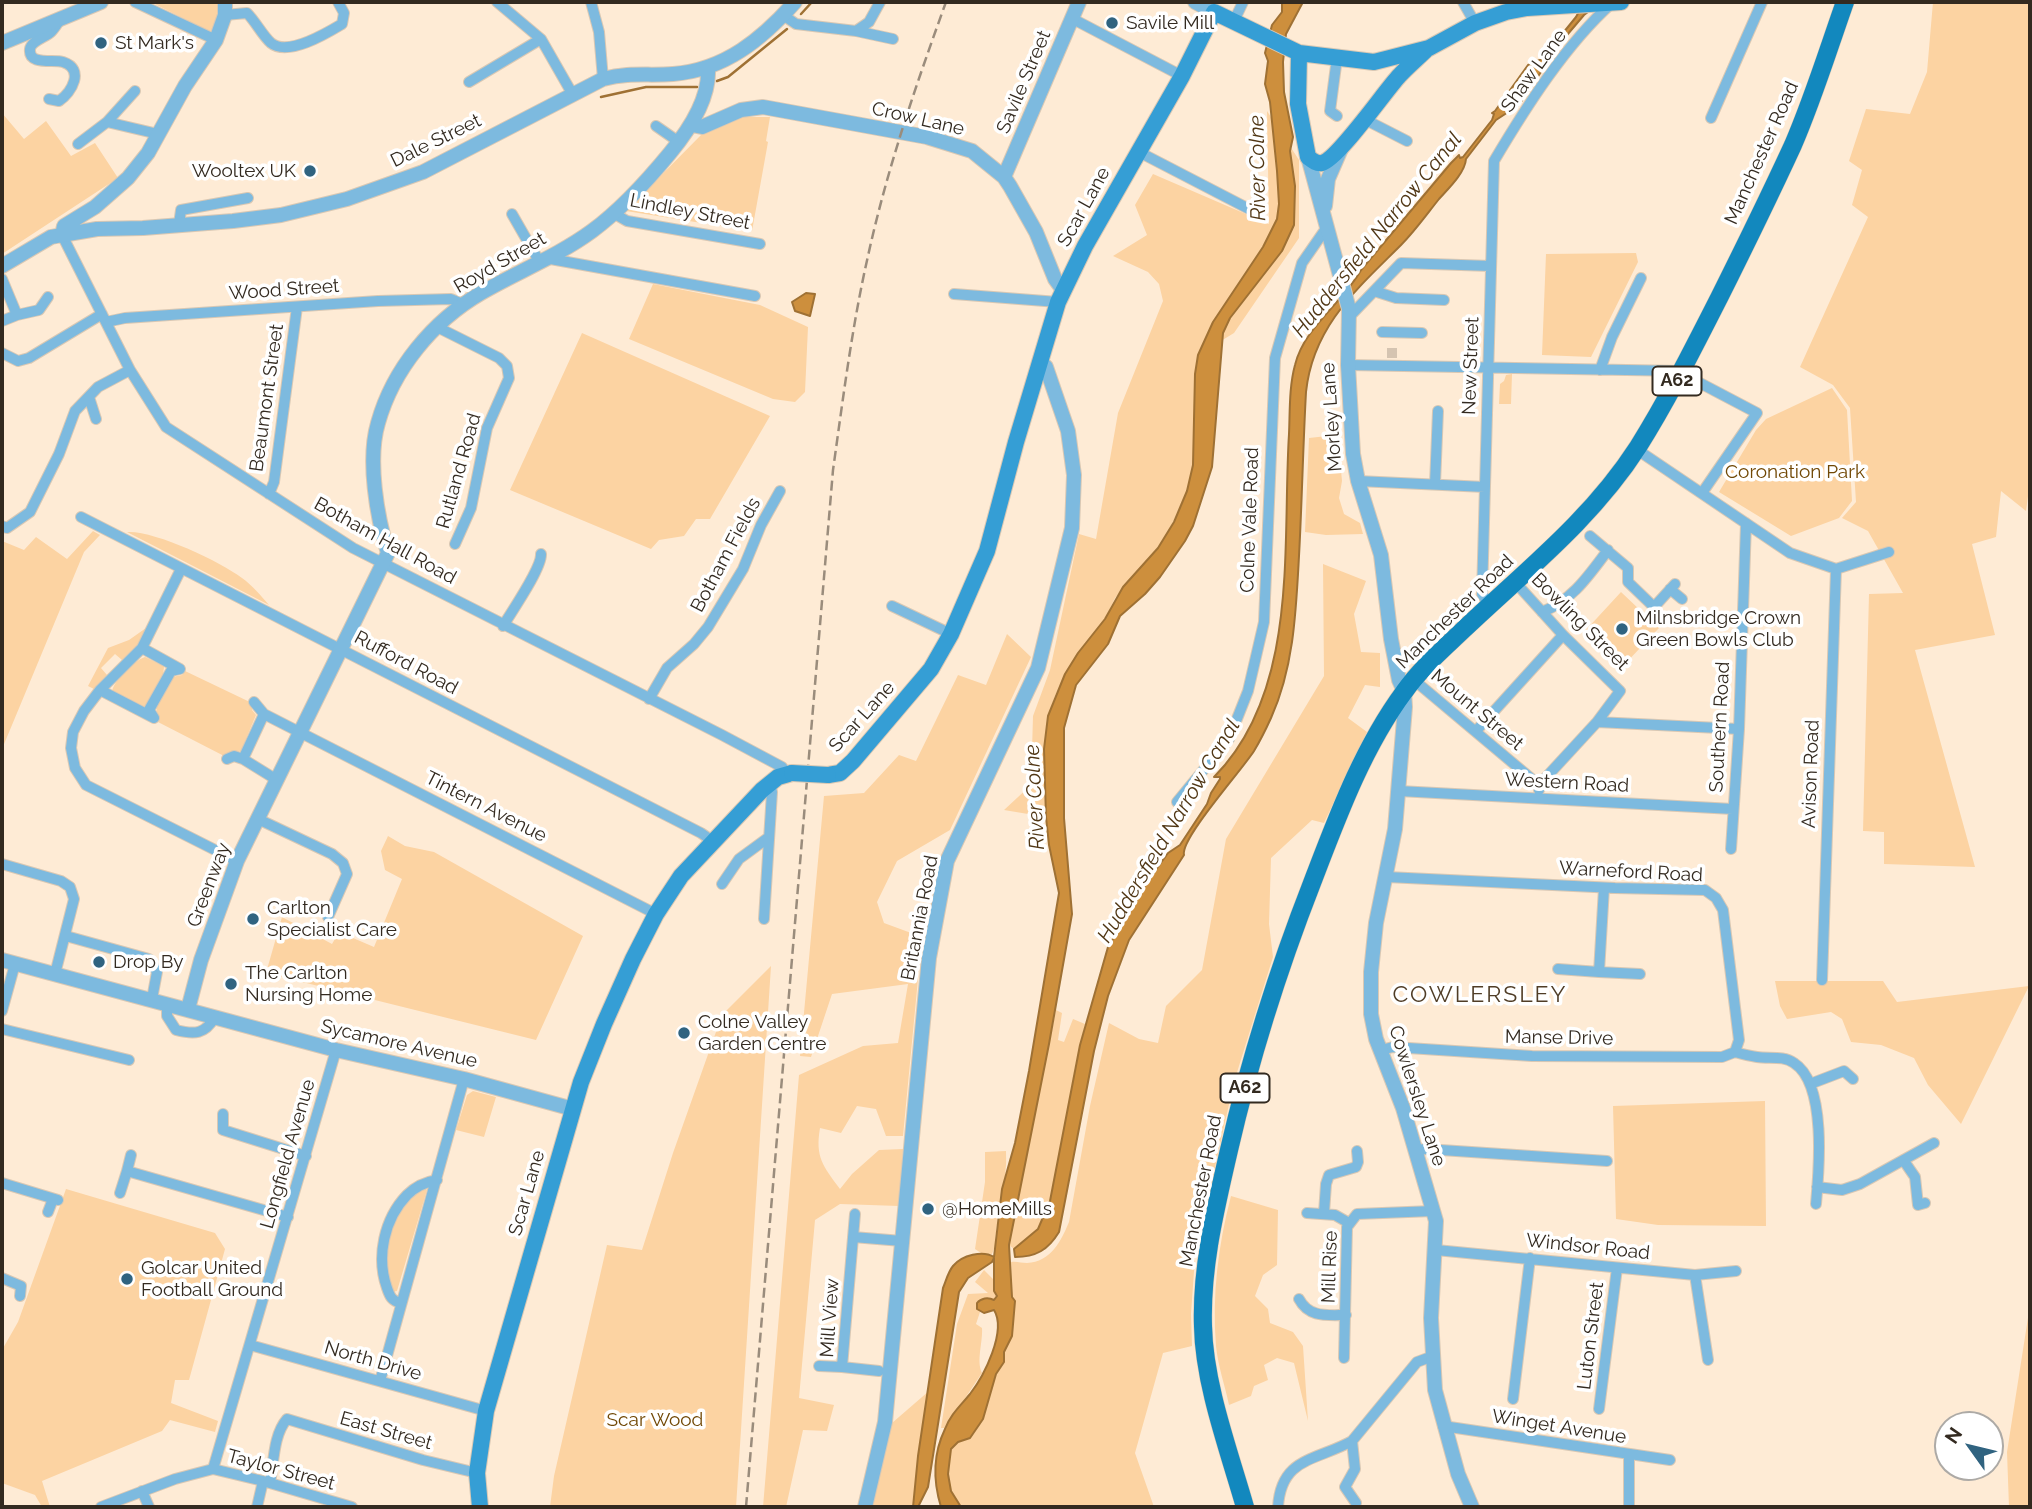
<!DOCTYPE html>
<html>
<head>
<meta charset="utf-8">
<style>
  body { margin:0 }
  #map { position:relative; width:2032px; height:1509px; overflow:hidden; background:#feebd5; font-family:Raleway,sans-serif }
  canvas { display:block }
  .frame { position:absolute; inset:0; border:4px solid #332a20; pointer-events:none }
  .north { position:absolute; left:1934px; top:1411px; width:70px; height:70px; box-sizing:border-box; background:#fff; border:2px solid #adaaa6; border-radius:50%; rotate:304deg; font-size:19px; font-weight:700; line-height:28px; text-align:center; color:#332a20 }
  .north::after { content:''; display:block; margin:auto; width:24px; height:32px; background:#306380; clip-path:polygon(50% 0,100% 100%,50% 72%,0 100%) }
</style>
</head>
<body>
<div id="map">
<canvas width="2032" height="1509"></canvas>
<div class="frame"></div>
<div class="north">N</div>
</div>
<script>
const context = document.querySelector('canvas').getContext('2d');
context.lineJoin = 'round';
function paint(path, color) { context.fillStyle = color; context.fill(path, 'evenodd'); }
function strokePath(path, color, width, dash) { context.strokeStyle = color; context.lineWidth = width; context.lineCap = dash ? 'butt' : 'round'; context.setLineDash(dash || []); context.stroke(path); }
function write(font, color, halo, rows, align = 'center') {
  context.font = font + ' Raleway,sans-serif'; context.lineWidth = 7; context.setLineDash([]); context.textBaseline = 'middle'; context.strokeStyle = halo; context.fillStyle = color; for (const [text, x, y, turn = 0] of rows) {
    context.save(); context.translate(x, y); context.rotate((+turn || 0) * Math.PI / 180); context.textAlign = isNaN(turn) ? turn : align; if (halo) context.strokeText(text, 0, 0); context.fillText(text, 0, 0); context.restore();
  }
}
const green = new Path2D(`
  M151,2H217V22L210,32Z
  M1933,2H2030V481L2026,511L2001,491L1996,537L1972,544L1995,635L1915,650L1975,867L1884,864V832L1863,831L1869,594L1903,593L1868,531L1842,518L1856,502L1850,408L1833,385L1800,367L1868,217L1852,205L1862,170L1849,161L1866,109L1910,114L1927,72Z
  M1267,111L1299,160V238L1234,333L1198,355L1195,374L1193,465L1187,491L1166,537L1115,598L1105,619L1065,674L1055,696L1048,716L1044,749L1046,817L1004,810L1031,785L1033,716L1050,670L1079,534L1096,539L1118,413L1163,301L1159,284L1148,272L1113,256L1147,235L1135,205L1153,174L1269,224Z
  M2,113L24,139L46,121L71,156L95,143L118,178L2,254Z
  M741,117H770L766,141L768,142L752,231L626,211L702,134Z
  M1636,253L1638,262L1591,357L1542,355L1546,254Z
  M653,284L760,305L808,327L805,392L795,402L773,399L629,339Z
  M582,333L770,416L710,519H696L684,536L659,540L651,549L510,490Z
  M1512,374L1511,404H1499L1500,384L1504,381L1506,375Z
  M1832,388L1847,410L1852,501L1839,518L1791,536L1719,492L1756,430L1766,419Z
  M1327,436L1335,444L1340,460L1342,481L1339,498L1344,514L1360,523L1363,534L1326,535L1305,532L1309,438Z
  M93,531L100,535L84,552L2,749V541L24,550L36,537L67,559Z
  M127,532C153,530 220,561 242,578C252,585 261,596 269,605Z
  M1323,564L1366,581L1354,614L1361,652L1380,653V687L1365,685L1348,718L1367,732L1324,823L1312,820L1271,858L1269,924L1273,957L1234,1082L1195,1257L1191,1314L1192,1346L1163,1353L1135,1453L1154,1507H961L951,1491L948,1474L951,1449L958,1442L970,1438L983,1419L996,1374L1004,1362V1352L1012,1336L1011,1262C1017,1261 1021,1263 1027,1263C1051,1262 1061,1241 1069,1222L1090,1106L1109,1023L1139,1039L1158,1043L1166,1006L1202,970L1226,839L1324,676Z
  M1621,592L1659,628L1623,666L1585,631Z
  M146,628L140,643L122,660L115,654L101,668L107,675L94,689L88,686L108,648L129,640Z
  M1007,634L1031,657L950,830L897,861L877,902L884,923L922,937L903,1136H886L876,1109L857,1106L841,1133L820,1128C815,1157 823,1166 840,1189L852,1174L879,1150L903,1149L899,1206L840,1204L815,1220L799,1398L834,1405L827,1431L803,1430L786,1507H763L799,1075L863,1046L898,1043L908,984L832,994L811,1057L800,1056L824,796L864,793L899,755L916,761L958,675L986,685Z
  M145,657L164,666C164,678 153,703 142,708L112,691C116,678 132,662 145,657Z
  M185,671L254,704L252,710L256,715L241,751L232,753L228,758L158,722L160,718C150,705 165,689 172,677L182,675Z
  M388,836L405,846L434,852L583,936L536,1040L266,973L282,917L332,944L339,932L374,947L402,879L385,870L381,851Z
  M771,966L736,1507H550L554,1476L607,1245L642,1250L673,1153L722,1015Z
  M1775,981H1883L1897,1002L2029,986L1961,1124L1928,1085L1914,1058L1881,1045L1851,1042L1842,1019L1831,1012L1787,1019L1780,1006Z
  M1056,1010L1062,1013L1058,1040L1064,1042L1073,1019L1085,1024L1075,1067L1059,1162L1046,1214L1038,1229L1014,1249L1009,1245Z
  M473,1091L496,1097L484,1137L456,1130L467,1095Z
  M1765,1101L1766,1226L1658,1225L1616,1219L1613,1106Z
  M1006,1151C1008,1182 996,1214 995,1246L992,1254L981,1253L975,1249L985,1182V1152Z
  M424,1187L427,1190L397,1291L392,1292L385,1274L390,1229L409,1197Z
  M66,1189L215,1233L225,1249L189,1380H175L171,1403L218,1421L215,1432L170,1420L162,1431L42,1481L50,1507H42L35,1495L2,1483V1350L18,1322Z
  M1231,1196L1278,1210L1277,1265L1263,1275L1255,1296L1268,1309L1270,1323L1293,1332L1303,1346L1308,1421L1294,1363L1277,1358L1264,1365L1268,1380L1254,1386L1251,1396L1229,1405C1225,1386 1218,1366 1216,1346C1212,1295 1218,1246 1231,1196Z
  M984,1270L995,1281L994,1291L997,1296L994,1301L977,1309L980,1312L976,1324L982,1328C983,1342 976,1361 982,1373L945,1428H941L957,1324L968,1294L988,1293L975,1282Z
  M2030,1305V1507H2009L2007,1452Z
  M929,1391L918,1456L913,1507H871L892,1423Z`);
const water = new Path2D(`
  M1282,2H1303L1286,34L1283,62L1284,92L1293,137L1290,151L1295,186L1294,225L1282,251L1230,318L1223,333L1212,467L1193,526L1185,541L1160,577L1145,594L1120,616L1108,644L1076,685L1064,728V818L1072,914L1049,1044L1009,1245L1012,1297L1015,1301L1012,1336L1004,1352V1362L996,1374L983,1419L970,1438L958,1442L951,1449L948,1474L951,1491L961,1507H941C933,1481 933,1454 945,1429C950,1415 961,1405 970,1394C984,1376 1007,1331 994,1310L984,1313L977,1309V1303C981,1298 988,1297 994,1300L997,1296L994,1291V1258L992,1262L968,1278L959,1292L928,1487L918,1507H913L918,1456L943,1288C946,1281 948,1272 953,1266C962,1255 983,1250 994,1257L1002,1189L1015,1143L1029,1071L1059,893L1049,845L1046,817L1044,749L1048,716L1065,674L1078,653L1105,619L1123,587L1158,548L1174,522L1187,491L1193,465L1195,374L1198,355L1213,322L1263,247L1277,219L1279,204L1277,171L1270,102L1265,84L1268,61L1265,53L1272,25L1282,12Z
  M1584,2H1601L1584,15L1545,61V66L1519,105L1496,120L1466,159C1465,173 1448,189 1439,199C1427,214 1415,231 1401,245C1357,289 1313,326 1306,392C1303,446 1302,501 1299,556C1296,611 1294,667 1271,718C1266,729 1260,741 1254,751C1242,770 1180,839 1184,855L1129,940L1108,996L1094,1051L1059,1232C1048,1250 1036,1257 1015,1257L1014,1249L1038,1229L1050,1201L1080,1045L1108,947L1149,879L1168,853L1180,845L1207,804L1211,793L1220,779V777H1214C1300,690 1282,545 1289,434C1290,411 1289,387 1295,365C1304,327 1343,303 1361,270L1451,163L1459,155L1460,158L1463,157L1492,120L1494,114L1492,113L1495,111L1528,65L1542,59L1576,17Z
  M806,293L815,294L810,316L795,311L792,302Z`);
const stream = new Path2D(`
  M801,14L812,2
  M717,81L728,77L787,29
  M601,97L646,87H697`);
const minorTunnel = new Path2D(`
  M1392,358V345`);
const minor = new Path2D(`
  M135,2L216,40
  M497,2L541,39L573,95
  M591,2L599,32L603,79
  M1463,2L1475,23
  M225,15L247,13C256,22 262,35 271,43C288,57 327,33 342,24L344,13L338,2
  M783,15L796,24L856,31L869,22L880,2
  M1073,19L1182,76
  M1234,21L1243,2
  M856,31L893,39
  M469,82L541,39
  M135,91L107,122L158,134
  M49,99L59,101C72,92 85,69 63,62C54,59 28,66 30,49C31,41 46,37 51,32C55,28 58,23 61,18
  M1337,116L1330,111L1337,58
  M1711,118L1762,2
  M1364,119L1407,141
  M656,126L679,142
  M78,144L107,122
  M1139,152L1251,210
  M613,213L627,221L760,244
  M512,214L539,261
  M179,224L181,210L248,198
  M62,235L130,370L166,427L353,548L722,735L782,767L787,774
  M545,258L755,296
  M2,279L17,315L39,310L48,297
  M1374,291L1396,298L1444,300
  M954,294L1058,302
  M1350,316L1401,263L1491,266
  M2,321L17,315
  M106,322L125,318L378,301L451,299L463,304
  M437,327L499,358L507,366L509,378L487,428L471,508L455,544
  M1382,332L1422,333
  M2,353L18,361L29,358L102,314
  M1348,365L1682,371
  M1600,370L1612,337L1641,278
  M1681,373L1757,413L1702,493
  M89,397L96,419
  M1636,449L1790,553L1836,569L1889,552
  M1358,481L1485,487
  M1435,484L1438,411
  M269,494L274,482L297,307
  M81,517L701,833L714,842
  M2,526L7,528L30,512L59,454L75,411L98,387L130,370
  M1590,536L1628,568V582L1654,607L1675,584
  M181,569L142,648L100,690L84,711L73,732L71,748L75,768L86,785L237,861
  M1515,582L1563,635L1620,691L1597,722L1539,785
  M1670,589L1682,599
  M1489,605L1482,594L1494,161C1526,107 1566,44 1612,3
  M892,606L951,634
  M1542,612C1573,600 1589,575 1608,550
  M503,626C512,611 542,568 541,554
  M1414,680L1539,785V790
  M100,690L154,718L149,710L171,671L180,669L142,648
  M649,699L667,668L694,644L708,627L743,569L761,525L780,491
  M254,702L264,714
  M1597,722L1739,729
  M1476,731L1563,635
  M227,759L234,756L243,759
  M277,780L243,759L264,714L656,914
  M1399,791L1733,809
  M1177,802L1229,739L1248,691L1264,622L1275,358L1302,263L1327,227
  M258,819L332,854L343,863L347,874L328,917
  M1731,849L1739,729L1746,523
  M2,864L61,881L70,887L74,899L55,974
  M1387,877L1615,888L1705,890L1716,898L1723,910L1739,1040L1735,1052C1742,1054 1750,1056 1757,1057C1769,1059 1783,1055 1794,1063C1827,1084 1819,1171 1816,1204
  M722,884L739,859L769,837
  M764,919L772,792L770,783
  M66,936L149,959L157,972L152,999
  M1558,969L1599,972L1604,888
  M1599,972L1640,974
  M1822,980L1836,569
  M167,1004V1016L176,1030C195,1035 205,1034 215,1017
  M2,1011L15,964
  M2,1029L129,1060
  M1381,1050L1393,1047L1532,1056L1722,1057L1735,1052
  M1810,1084L1844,1071L1853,1079
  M223,1114V1130L306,1156
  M1415,1150L1426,1149L1607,1161
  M1904,1161L1915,1177L1918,1205L1925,1203
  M127,1171L131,1155
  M2,1183L58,1200
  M1817,1187L1842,1190L1860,1184L1934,1143
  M120,1193L127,1171L288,1217
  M48,1212L53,1199
  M1307,1213L1335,1215L1349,1223
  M1324,1213L1326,1184L1329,1175L1356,1167L1358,1162L1357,1151
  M855,1214L842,1367L879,1371
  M853,1237L902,1241
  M1436,1250L1695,1275L1736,1271
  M1695,1275L1708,1360
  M2,1278L21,1286L20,1296
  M1299,1299C1309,1318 1327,1315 1346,1315
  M401,1303C392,1301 390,1297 387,1288C376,1257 384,1219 407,1195C416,1186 425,1182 437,1180
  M250,1345L486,1411
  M1344,1358L1347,1227L1357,1214L1433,1211
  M819,1366L842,1367
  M380,1381L464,1079
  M1513,1399L1530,1258
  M1599,1409L1617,1268
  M1443,1426L1670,1460
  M1352,1441L1355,1469L1345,1487L1356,1503
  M1629,1456V1507
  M213,1469L336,1050
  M270,1483C274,1463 273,1435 287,1419L423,1460L477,1473
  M142,1491L149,1507
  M101,1507L175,1479L213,1469L263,1481L352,1507
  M257,1507L263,1481
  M1278,1507C1281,1457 1316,1461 1352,1441L1417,1362L1433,1356`);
const tertiary = new Path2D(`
  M1195,2L1214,12
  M2,43L101,2
  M692,125L702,127L741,110L763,107L927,137L972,151L1004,177L1010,186L1036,232L1055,279L1063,290
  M1308,157L1349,309L1348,365L1353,454L1358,481L1381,555L1391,639L1399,680L1404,691L1405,707L1395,829L1376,923L1371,972V1014L1376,1039L1403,1108L1436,1221L1431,1318L1435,1390L1458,1474L1472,1507
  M1004,177L1079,2
  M1325,206L1328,179L1341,149
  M62,235L97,229L143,228L233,221L281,215L347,199L423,172L603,79C631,72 647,76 673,74C725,70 762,39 795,2
  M2,266L51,237L62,235L64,226L95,207L128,178L148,153L185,86L216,40L225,15V2
  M2,960L336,1050L464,1079L573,1109
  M188,1009L201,960L237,861L388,553C377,517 367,460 378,423C393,369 433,321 481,293C517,272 558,256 592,231C622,209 647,181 670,153C689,130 710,99 708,68
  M865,1507L885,1422L929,958L947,861L1038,668L1072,528L1074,475L1068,431L1046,367L1040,362`);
const secondary = new Path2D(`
  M1299,53L1298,104L1308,157C1312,160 1316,164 1322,163C1338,159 1385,91 1399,76C1407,67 1418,58 1427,49
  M828,775L840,773L853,761L931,669L951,634L987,551L1016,442L1058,302L1085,246L1182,76L1214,12L1299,53L1374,62L1429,48L1475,23L1506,12L1527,8L1621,2
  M480,1507L477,1473L486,1411L581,1082L604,1024L633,959L656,914L681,876L762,790L778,777L792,773`);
const primary = new Path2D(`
  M1245,1507C1229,1451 1204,1384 1203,1326C1201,1266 1216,1207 1229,1150C1250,1059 1278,970 1312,883C1337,818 1362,749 1404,692C1420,669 1442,650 1462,631C1524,572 1591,520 1638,447C1668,399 1693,349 1719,298C1744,248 1769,197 1793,145C1813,99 1828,50 1845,2`);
const rail = new Path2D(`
  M746,1507L833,470C843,399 852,326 868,256C887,169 916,85 946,2`);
const secondaryBridge = new Path2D(`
  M792,773L828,775`);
const markers = [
  [1112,23,7,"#306380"],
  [101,43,7,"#306380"],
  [310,171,7,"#306380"],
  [1622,629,7,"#306380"],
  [253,919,7,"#306380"],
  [99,962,7,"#306380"],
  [231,984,7,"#306380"],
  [684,1033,7,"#306380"],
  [928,1209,7,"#306380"],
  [127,1279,7,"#306380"]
];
const shields = [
  [1677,381,49],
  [1245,1088,49]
];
const shieldNames = [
  ["A62",1677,381],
  ["A62",1245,1088]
];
const poiNames = [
  ["Savile Mill",1126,23],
  ["St Mark's",115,43],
  ["Wooltex UK",296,171,"right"],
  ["Milnsbridge Crown",1636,618],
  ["Green Bowls Club",1636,640],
  ["Carlton",267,908],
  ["Specialist Care",267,930],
  ["Drop By",113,962],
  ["The Carlton",245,973],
  ["Nursing Home",245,995],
  ["Colne Valley",698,1022],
  ["Garden Centre",698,1044],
  ["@HomeMills",942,1209],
  ["Golcar United",141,1268],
  ["Football Ground",141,1290]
];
const streetNames = [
  ["Shaw Lane",1534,71,-54],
  ["Savile Street",1024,82,-67],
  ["Crow Lane",918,119,13],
  ["Dale Street",436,141,-26],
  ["Manchester Road",1762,153,-66],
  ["Scar Lane",1084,207,-61],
  ["Lindley Street",690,212,11],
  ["Royd Street",500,263,-30],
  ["Wood Street",284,290,-4],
  ["New Street",1471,366,-88],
  ["Beaumont Street",267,398,-82],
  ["Morley Lane",1332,417,-94],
  ["Rutland Road",459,471,-74],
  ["Colne Vale Road",1250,520,-88],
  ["Botham Hall Road",385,541,29],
  ["Botham Fields",726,555,-62],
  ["Manchester Road",1455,612,-44],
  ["Bowling Street",1580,622,45],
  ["Rufford Road",406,663,28],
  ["Mount Street",1477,710,40],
  ["Scar Lane",862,717,-48],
  ["Southern Road",1720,727,-87],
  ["Avison Road",1811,774,-88],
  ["Western Road",1567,783,3],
  ["Tintern Avenue",486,807,27],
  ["Warneford Road",1631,872,3],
  ["Greenway",209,885,-69],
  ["Britannia Road",920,918,-79],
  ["Manse Drive",1559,1038,1],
  ["Sycamore Avenue",399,1044,13],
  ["Cowlersley Lane",1417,1096,72],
  ["Longfield Avenue",288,1154,-74],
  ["Manchester Road",1201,1191,-79],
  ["Scar Lane",527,1193,-74],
  ["Windsor Road",1588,1247,6],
  ["Mill Rise",1330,1267,-88],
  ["Mill View",830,1318,-86],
  ["Luton Street",1591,1336,-83],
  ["North Drive",373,1361,16],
  ["Winget Avenue",1559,1427,9],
  ["East Street",386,1431,16],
  ["Taylor Street",281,1470,15]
];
const parkNames = [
  ["Coronation Park",1795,472],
  ["Scar Wood",655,1420]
];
const waterNames = [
  ["River Colne",1258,168,-91],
  ["Huddersfield Narrow Canal",1377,235,-51],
  ["River Colne",1035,797,-93],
  ["Huddersfield Narrow Canal",1169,831,-59]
];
const quarterNames = [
  ["COWLERSLEY",1480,995]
];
paint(green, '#fcd3a2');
paint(water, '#cd8f3d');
strokePath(water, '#9f7134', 2);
strokePath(stream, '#9f7134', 2.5);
strokePath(minorTunnel, '#d5c4b1', 10, [10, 5]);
strokePath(minor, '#d9c8b4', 12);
strokePath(tertiary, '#d9c8b4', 16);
strokePath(secondary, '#d9c8b4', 18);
strokePath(primary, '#d9c8b4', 19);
strokePath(minor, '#7dbadf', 10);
strokePath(tertiary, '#7dbadf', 14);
strokePath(secondary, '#359ed5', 16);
strokePath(primary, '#1288be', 18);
strokePath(rail, '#9a8c7c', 2.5, [10, 5]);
strokePath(secondaryBridge, '#d9c8b4', 18, []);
strokePath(secondaryBridge, '#359ed5', 16);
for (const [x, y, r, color] of markers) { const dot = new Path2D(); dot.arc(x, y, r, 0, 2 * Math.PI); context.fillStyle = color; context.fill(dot); strokePath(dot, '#fff', 2.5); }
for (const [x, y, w] of shields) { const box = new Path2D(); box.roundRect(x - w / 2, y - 14.5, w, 29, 5); context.fillStyle = '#fff'; context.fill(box); strokePath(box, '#332a20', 2); }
write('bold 18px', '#332a20', null, shieldNames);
write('19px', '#332a20', '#fff', poiNames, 'left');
write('19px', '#332a20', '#fff', streetNames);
write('19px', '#714805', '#fff', parkNames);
write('italic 21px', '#503614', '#fff', waterNames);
context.letterSpacing = '2px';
write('23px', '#503d26', '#fff', quarterNames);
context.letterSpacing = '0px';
</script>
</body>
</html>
